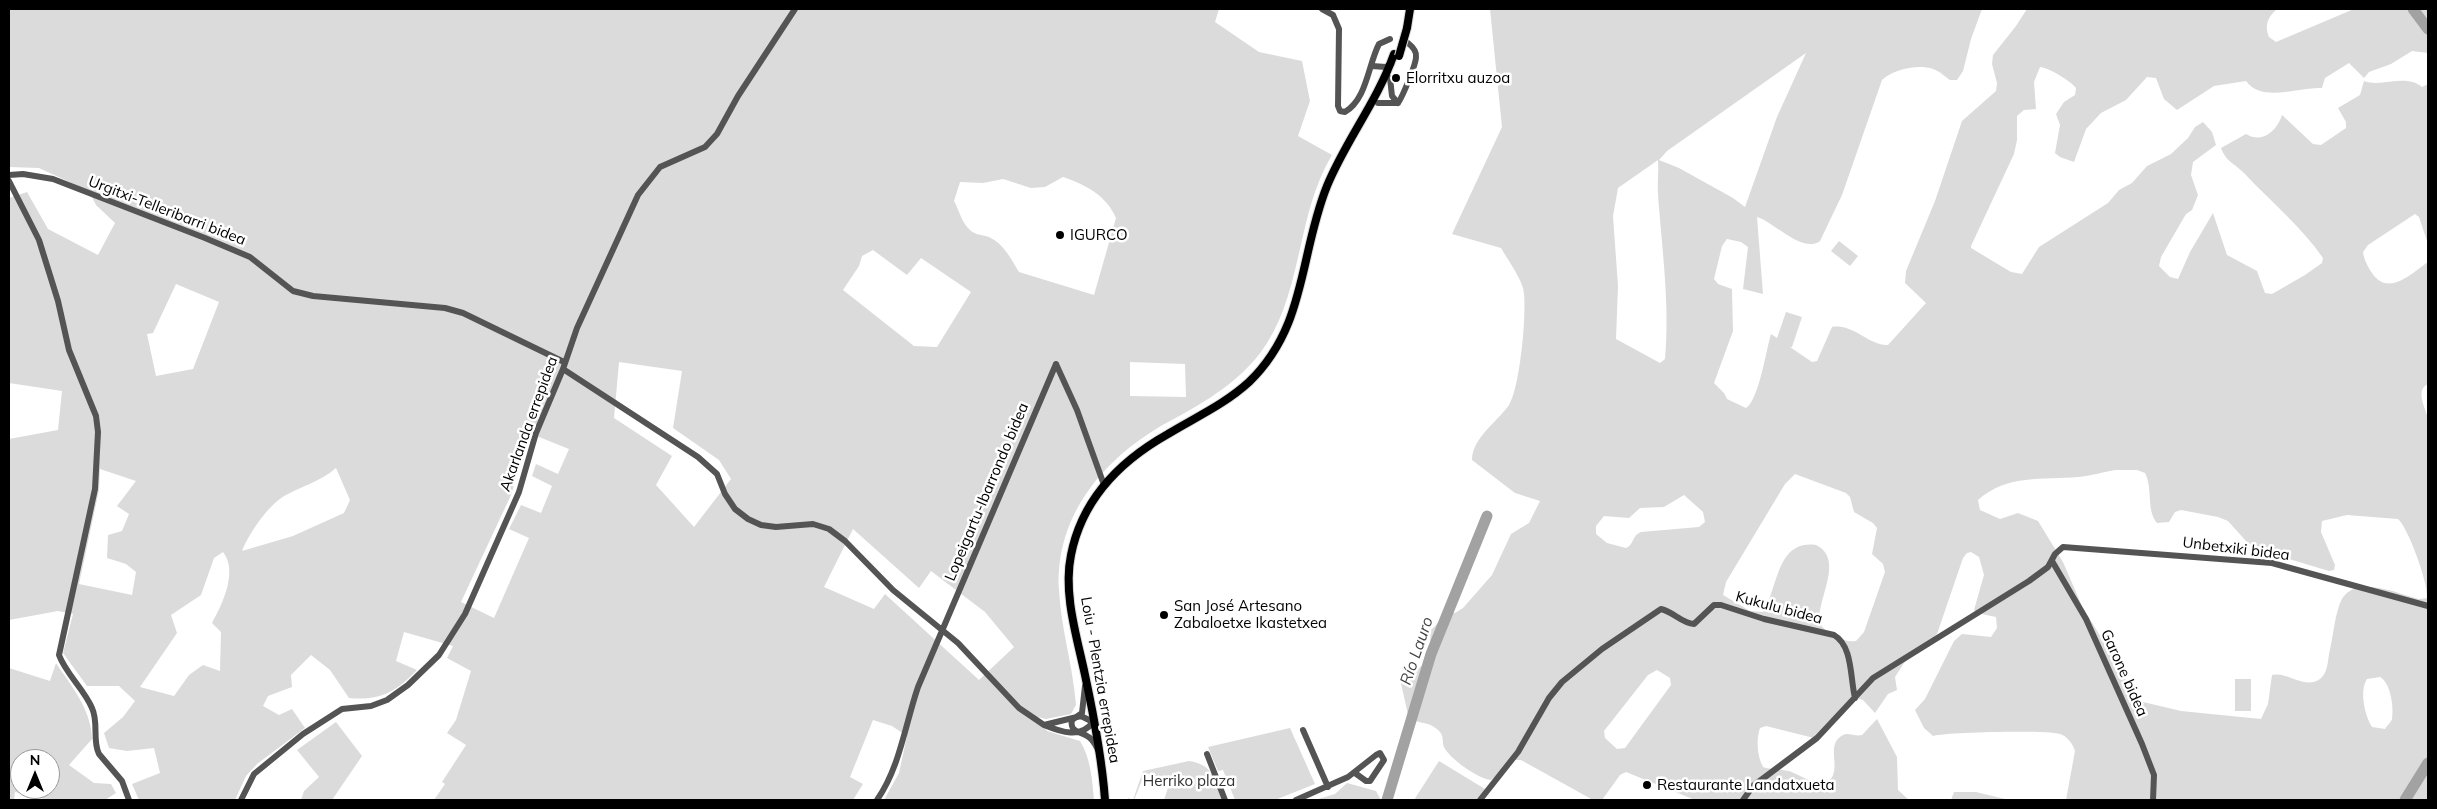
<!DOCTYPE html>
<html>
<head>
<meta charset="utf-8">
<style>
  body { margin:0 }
  #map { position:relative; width:2437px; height:809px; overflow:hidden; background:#fff; font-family:Mulish,sans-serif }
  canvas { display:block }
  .frame { position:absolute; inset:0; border:10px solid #000; pointer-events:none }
  .north { position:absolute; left:10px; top:749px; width:50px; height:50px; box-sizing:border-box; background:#fff; border:1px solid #999; border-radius:50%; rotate:0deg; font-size:14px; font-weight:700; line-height:20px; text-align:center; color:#000 }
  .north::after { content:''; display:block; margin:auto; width:18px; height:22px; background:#000; clip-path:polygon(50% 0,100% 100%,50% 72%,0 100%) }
</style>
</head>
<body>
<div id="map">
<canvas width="2437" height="809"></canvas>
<div class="frame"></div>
<div class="north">N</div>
</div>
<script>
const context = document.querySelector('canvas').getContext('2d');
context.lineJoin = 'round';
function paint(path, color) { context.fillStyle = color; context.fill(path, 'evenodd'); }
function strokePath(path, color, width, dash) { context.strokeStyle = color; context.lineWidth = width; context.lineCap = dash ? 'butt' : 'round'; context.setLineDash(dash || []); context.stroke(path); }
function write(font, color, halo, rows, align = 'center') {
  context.font = font + ' Mulish,sans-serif'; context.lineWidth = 5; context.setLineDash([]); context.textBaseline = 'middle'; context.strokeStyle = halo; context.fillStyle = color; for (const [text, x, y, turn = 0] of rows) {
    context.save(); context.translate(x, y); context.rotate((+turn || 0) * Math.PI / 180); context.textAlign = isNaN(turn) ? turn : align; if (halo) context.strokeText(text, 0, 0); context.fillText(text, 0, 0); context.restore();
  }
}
const green = new Path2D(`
  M9,9H1219L1215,22L1259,52L1302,61L1310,101L1298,136L1332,155C1297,213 1303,286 1267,343C1245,379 1204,403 1168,422C1105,457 1055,514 1059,590C1061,629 1073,666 1076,705L1071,714L1046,719L1038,717L1047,731L1080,741C1091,759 1092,779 1094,800H884L899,773L907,736L892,726L873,720L850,777L863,784L853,800H434L445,784L442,782L466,745L447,733L456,720L471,671L447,658L453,646L404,632L396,661L417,670C396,692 380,701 349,698L330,670L311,655L291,675L292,687L268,696L263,706L279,715L292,709L305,728L257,764L246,776L235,800H139L132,784L160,773L154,748L127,751L109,748L104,733L123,717L135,701L119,686H87L63,653L73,614L58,611L9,620V439L58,430L62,391L9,383V198L27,192L48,229L98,255L115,223L96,205L89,191L39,168L9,167ZM1063,177C1086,185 1106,195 1116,218L1094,295L1019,272C1011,259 1004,244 989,237C983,235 976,235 971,231C961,222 960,212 954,201L960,182L983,183L1003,179L1031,188L1045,187ZM873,250L907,275L921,258L971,292L937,347L914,346L843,290L859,266L862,256ZM176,284L219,302L193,369L156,376L147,334L153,333ZM619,362L682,371L673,428L719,460L731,479L694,527L656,485L672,456L614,418ZM1130,362L1185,364L1186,397L1130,396ZM529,433L569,449L558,474L536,464L532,476L552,486L541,513L521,505L509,529L529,538L494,618L461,602L511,495ZM336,468L350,500L344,513L293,536L242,551C249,533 270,502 288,494C305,485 321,481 336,468ZM100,469L136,481L117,506L129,514L122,531L108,535L107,558L126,564L136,572L132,595L79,584L99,490ZM853,529L919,588L931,571L985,612L1014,647L979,680L885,594L874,609L824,587ZM223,552C238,571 223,603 212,623L221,632L220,671L203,665L189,675L174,696L140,687L177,633L171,615L201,595L214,558Z
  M1490,9H1982L1971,39L1963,71L1957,80H1950C1945,77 1940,71 1933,69C1918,64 1894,69 1882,80L1842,195L1820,241C1803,254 1774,222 1757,217L1763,294L1743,289L1748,247L1741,242L1727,239L1722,246L1714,279L1718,284L1732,289L1733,331L1714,383L1724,393L1727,399L1746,408C1759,400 1766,350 1771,334L1777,338L1786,312L1802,317L1792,347H1790L1812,362L1817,361L1832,327C1853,323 1869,346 1888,345L1926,303L1905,283L1906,271L1935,201L1962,121L1996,91L1997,83L1992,64L1993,55L2016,26L2027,9H2277C2268,17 2264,25 2269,37L2276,42L2354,9H2428V53L2412,51L2391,64L2369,72L2364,78L2349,63L2325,78L2322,88C2298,87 2262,103 2246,81L2214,86L2177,110L2164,99L2156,78L2147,77L2126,100L2101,113L2086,129L2074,162L2060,157L2055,153L2060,125L2056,114L2064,102L2075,95L2076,88C2072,82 2048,67 2040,67L2034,82L2036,109L2024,110L2017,116V140L2014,154L1971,246V248L2011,272L2022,274L2039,247L2108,203L2119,190L2132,183L2147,166L2171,154L2188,138L2195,127L2203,122L2212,132L2216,145L2193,162L2191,175L2198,195L2192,210L2186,214L2161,257L2159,266L2170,277L2178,279L2190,252L2213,213L2227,255L2257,271L2265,293L2272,294L2305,275L2322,263L2323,258C2301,226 2270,201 2244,173C2233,162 2227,163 2221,148L2246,134C2262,144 2277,131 2282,115L2313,144L2321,145L2346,128V122L2338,108L2360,95L2364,81C2382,88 2405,73 2422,87L2428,84V244L2419,217L2415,214L2368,245L2363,252C2364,260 2368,267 2372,273C2388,297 2411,274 2428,262V384C2415,390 2425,407 2428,418V800H2066L2075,751C2073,744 2067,736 2060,734C2048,730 1947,732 1933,736L1924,728L1915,710L1925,699L1954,641L1962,634L1991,637L1997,628L1996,617L1977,613L1974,610L1984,575L1979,557L1971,552L1967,553L1963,558L1937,634L1904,663L1895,677L1897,690L1888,694L1875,713L1863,700L1856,698L1814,738L1766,726L1760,728C1756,738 1757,757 1763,767C1771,770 1780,769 1789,771C1799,774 1819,789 1829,781C1843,768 1824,745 1843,735C1848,732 1856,737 1862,735L1877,719L1897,757L1898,790L1909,800H1695L1626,772L1620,775L1602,800H1593L1521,760H1514L1491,780C1478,779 1449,758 1444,747C1442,742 1444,737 1440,732C1430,721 1420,724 1409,719L1400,679L1403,669L1414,671C1432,663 1429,645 1431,630L1450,611L1455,613L1463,608L1492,575L1511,534L1529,523L1540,501L1515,493L1472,460C1472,438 1498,421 1509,405C1520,389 1528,307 1523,288C1519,275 1508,260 1501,248L1452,234L1502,127ZM1806,53L1777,117L1745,207L1733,198L1679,168L1659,160L1667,151ZM1658,160C1659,172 1657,183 1658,195C1662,249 1670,305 1665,359L1660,363L1616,339L1618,286L1613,216L1618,188ZM2116,470H2137L2145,473C2153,488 2146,510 2157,523L2169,522L2175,512L2181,510L2218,517L2228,521L2246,541L2259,550L2329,571L2334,570L2335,565L2321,532L2322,521L2347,515L2398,519C2408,527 2429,585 2427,598L2419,599C2395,593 2350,571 2339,606C2334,621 2333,638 2329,654C2328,662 2327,674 2320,679C2305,690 2287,671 2272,675L2268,704L2261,719L2181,711L2139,701L2134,697L2122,672L2082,606L2063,562L2038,521L2018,513L2000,519L1980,510L1978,500C2007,474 2043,480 2078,477C2091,476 2103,472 2116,470ZM1795,474L1846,493L1850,497L1854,512L1873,523L1877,528L1872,554L1883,564L1885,572L1864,632L1856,641C1844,643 1827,634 1820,624C1815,601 1846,560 1816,545C1776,539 1778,590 1763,612L1750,611L1723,595L1726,582L1785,484ZM1684,495L1703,512L1705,522L1699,527L1641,532C1632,535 1634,545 1626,548L1607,543L1596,534V526L1604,516L1629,518L1640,508L1664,507ZM1657,670L1670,678L1671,685L1625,748L1617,749L1605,738L1604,731L1648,675ZM2380,677C2391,683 2394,708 2392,719C2391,722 2387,726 2385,729L2372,727C2365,716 2359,691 2367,679Z
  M1839,241L1858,256L1850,266L1831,251Z
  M56,663C72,687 91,709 92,739L69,765L94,783L111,784L116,793L105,800H48L15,792L14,800H9V668L50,681ZM20,759H50V789H20Z
  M2235,679H2251V711H2235Z
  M336,722L362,756L332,800H301L304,791L319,777L297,750Z
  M1290,728L1315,784L1275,800H1235L1223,770L1218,771L1208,747Z
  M1189,761C1214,765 1214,779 1222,800H1164L1170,782L1145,773L1134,800H1128V798L1133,800L1143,771Z
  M1439,761L1485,789L1478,800H1414Z
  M1347,783L1376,791L1381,800H1315L1335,794Z
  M1954,792H1976L2009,800H1951Z`);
const river = new Path2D(`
  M2413,9L2428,29
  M1387,800L1431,654L1487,516
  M2405,800L2428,763`);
const minor = new Path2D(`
  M1322,9L1333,15L1339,29L1338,106L1340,111L1345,112C1367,99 1368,65 1379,44L1390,39
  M1372,66L1386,67L1391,64
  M1390,78L1392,96L1398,103
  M1378,103H1398
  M1398,103C1403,96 1416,64 1416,57C1417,51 1413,47 1408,43
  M9,175L23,174L53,179L205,238L250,257L293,291L313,296L445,308L463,313L564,362
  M9,181L39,240L58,301L69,350L96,416L98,432L95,489L59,655C66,674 84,689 92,708C99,723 92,740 99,754L122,781L129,800
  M1056,364L1077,410L1104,485
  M563,369L698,457L717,474L725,494L735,509L748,519L761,525L776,527L813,524L829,529L845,541L893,590L958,643L1019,708L1044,725
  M2052,561L2086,619L2142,744L2154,775L2153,800
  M1085,686L1082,713L1072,720C1069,734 1084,731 1091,739C1094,742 1096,746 1098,750
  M1081,716L1093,722C1081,739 1061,732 1044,725Z
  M1303,730L1328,787
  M1207,754L1225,800
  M241,800L254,774L303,734L342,709L371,706L387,700L408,685L439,655L465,614L519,492L536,433L563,369L577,328L638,195L660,167L705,147L717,134L738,96L795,9
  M877,800C900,767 905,725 918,687L1056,364
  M1296,800L1348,777L1376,755L1380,753L1384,760L1370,781H1366L1355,773
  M1480,800L1518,752L1549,698L1562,682L1602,649L1661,609C1674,612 1681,623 1694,624L1714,605H1721L1764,619L1834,635C1853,646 1850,678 1855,698
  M1743,800L1753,786L1817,738L1873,678L2029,581L2048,567L2055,554L2063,547L2272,563L2428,606`);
const major = new Path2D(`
  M1407,28L1410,9
  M1105,800C1102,758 1094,717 1085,675C1077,637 1063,594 1071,555C1082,499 1120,461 1168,434C1196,417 1225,404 1249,382C1307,326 1299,255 1327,186C1346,140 1377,102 1394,54`);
const majorBridge = new Path2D(`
  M1399,56L1407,28`);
const markers = [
  [1396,78,5,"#000"],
  [1060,235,5,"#000"],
  [1164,615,5,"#000"],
  [1647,785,5,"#000"]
];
const poiNames = [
  ["Elorritxu auzoa",1406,78],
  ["IGURCO",1070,235],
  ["San José Artesano",1174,606],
  ["Zabaloetxe Ikastetxea",1174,623],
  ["Restaurante Landatxueta",1657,785]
];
const streetNames = [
  ["Urgitxi-Telleribarri bidea",167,211,21],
  ["Akarlanda errepidea",529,424,-70],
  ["Lopeigartu-Ibarrondo bidea",987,492,-67],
  ["Unbetxiki bidea",2236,549,7],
  ["Kukulu bidea",1779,608,15],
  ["Garone bidea",2124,673,66],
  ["Loiu - Plentzia errepidea",1100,680,80]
];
const parkNames = [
  ["Herriko plaza",1189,781]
];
const waterNames = [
  ["Río Lauro",1417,651,-71]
];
paint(green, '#dbdbdb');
strokePath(river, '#a2a2a2', 11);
strokePath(major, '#dbdbdb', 10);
strokePath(minor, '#545454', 6);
strokePath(major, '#000', 8);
strokePath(majorBridge, '#dbdbdb', 10, []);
strokePath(majorBridge, '#000', 8);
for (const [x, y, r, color] of markers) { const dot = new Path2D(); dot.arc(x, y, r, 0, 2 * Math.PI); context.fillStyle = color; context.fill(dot); strokePath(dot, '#fff', 2); }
write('15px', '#000', '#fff', poiNames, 'left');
write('15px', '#000', '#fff', streetNames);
write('15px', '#323232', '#fff', parkNames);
write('italic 16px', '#434343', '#fff', waterNames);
</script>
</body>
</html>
